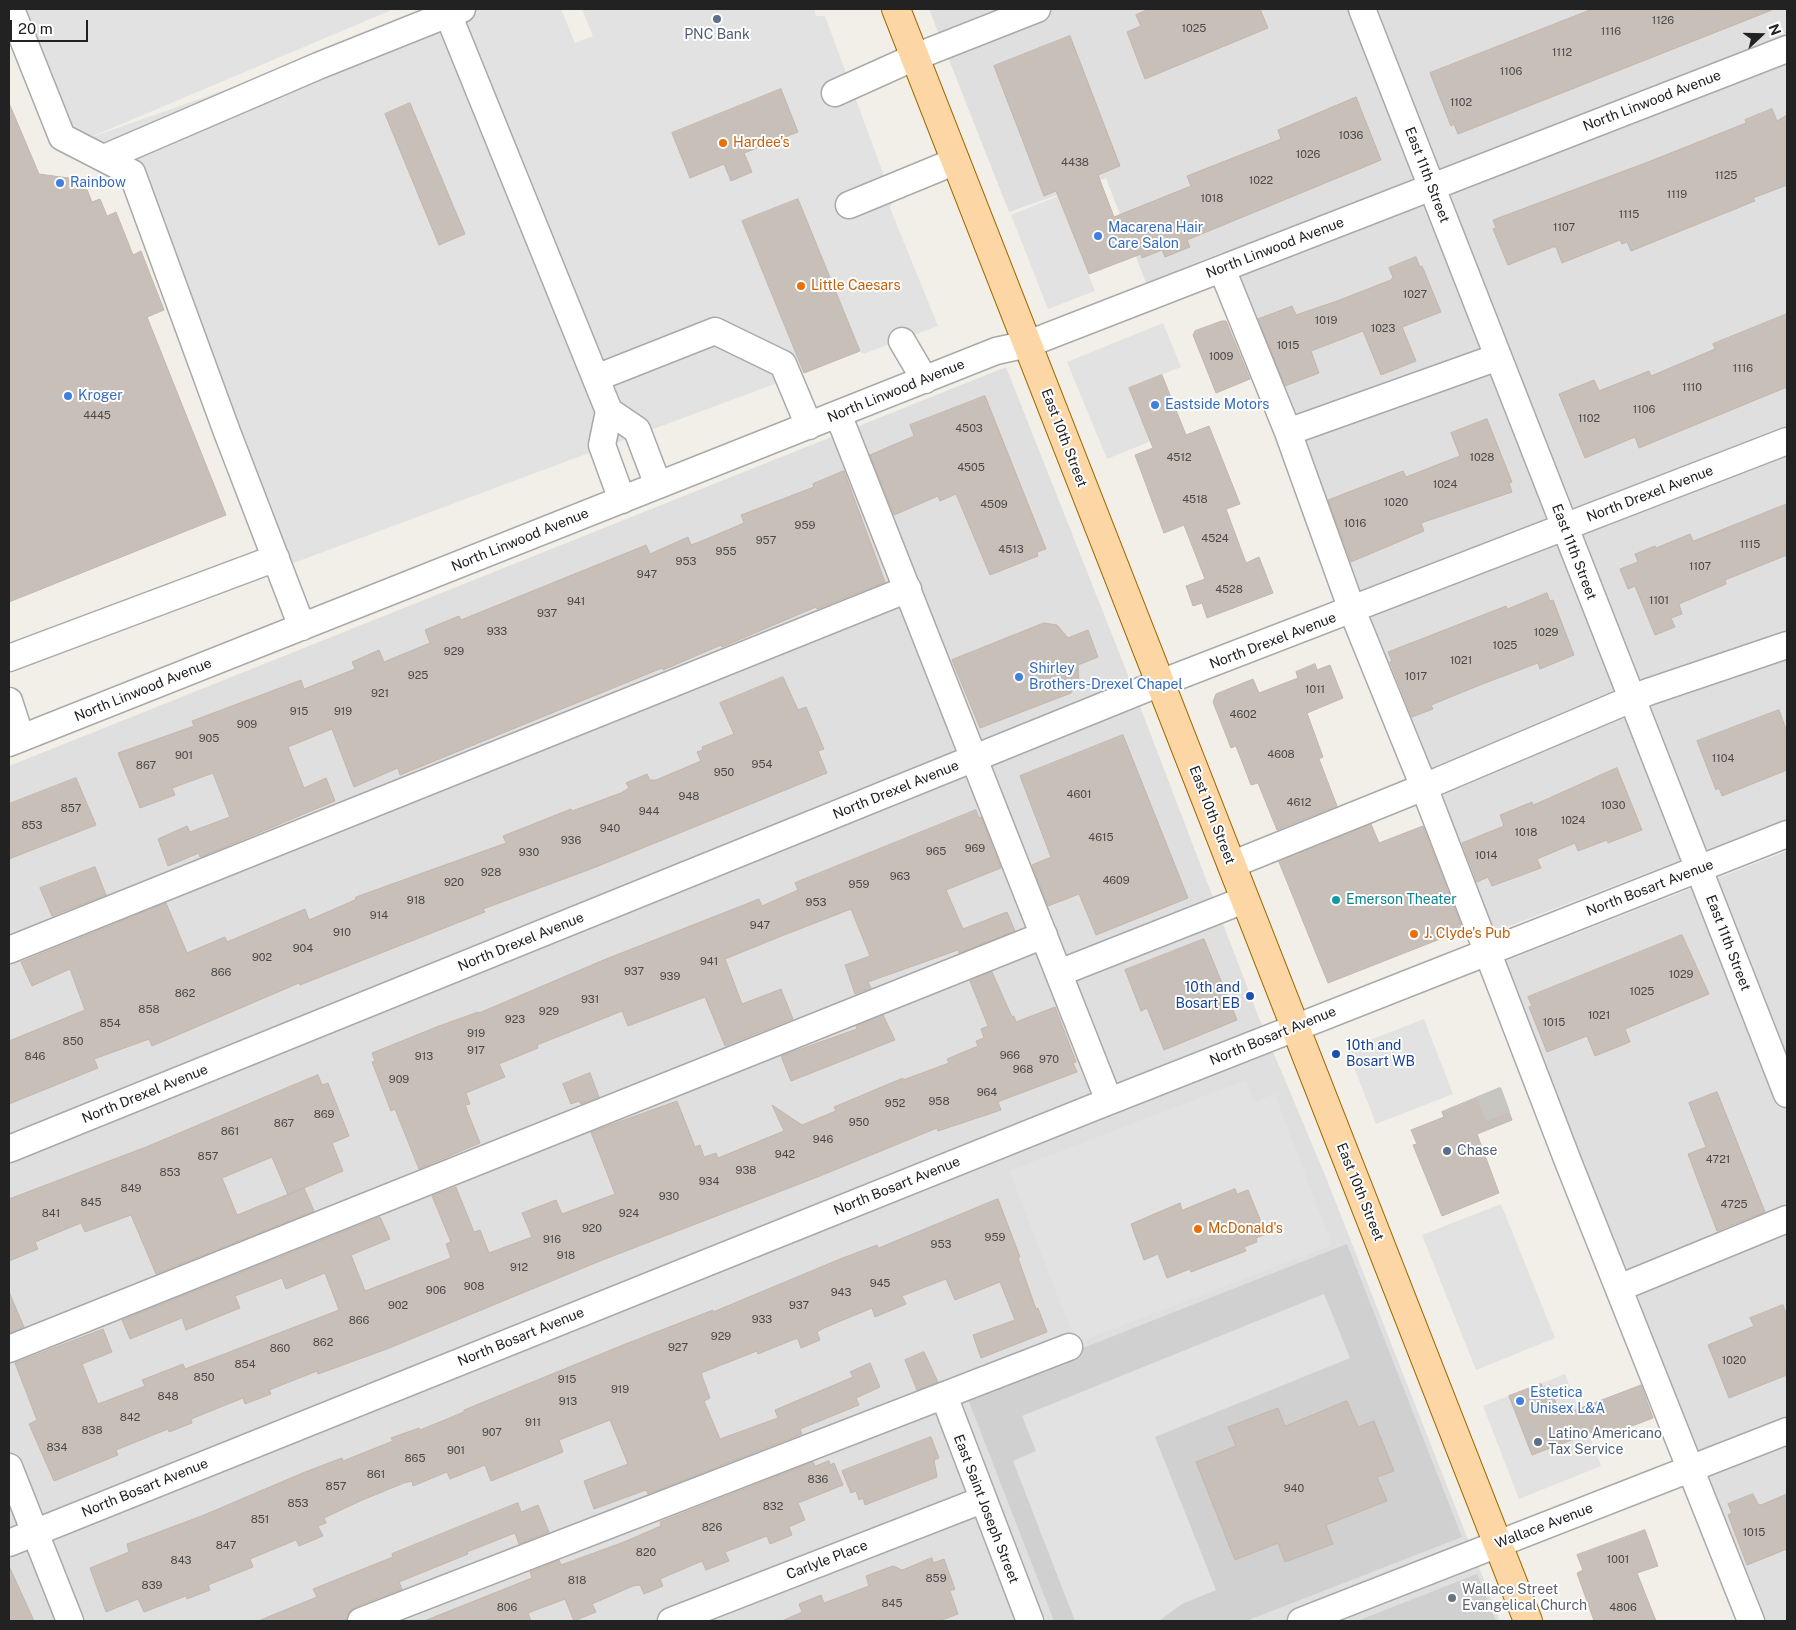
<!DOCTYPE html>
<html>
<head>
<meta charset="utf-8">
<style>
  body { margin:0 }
  #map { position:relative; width:1796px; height:1630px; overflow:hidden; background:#f2efe9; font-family:"Public Sans",sans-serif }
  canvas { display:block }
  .frame { position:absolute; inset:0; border:10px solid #222; pointer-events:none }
  .north { position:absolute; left:1736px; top:10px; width:50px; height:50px; -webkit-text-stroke:4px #fff; paint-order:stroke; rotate:69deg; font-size:14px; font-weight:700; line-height:20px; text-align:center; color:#222 }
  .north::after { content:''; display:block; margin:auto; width:18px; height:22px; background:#222; clip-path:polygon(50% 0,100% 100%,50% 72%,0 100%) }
  .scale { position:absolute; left:10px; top:20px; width:78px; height:22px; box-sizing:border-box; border:2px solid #222; border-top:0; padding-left:6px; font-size:15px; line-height:18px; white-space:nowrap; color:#222; -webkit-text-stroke:4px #fff; paint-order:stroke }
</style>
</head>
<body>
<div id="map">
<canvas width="1796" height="1630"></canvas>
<div class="frame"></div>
<div class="north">N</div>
<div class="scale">20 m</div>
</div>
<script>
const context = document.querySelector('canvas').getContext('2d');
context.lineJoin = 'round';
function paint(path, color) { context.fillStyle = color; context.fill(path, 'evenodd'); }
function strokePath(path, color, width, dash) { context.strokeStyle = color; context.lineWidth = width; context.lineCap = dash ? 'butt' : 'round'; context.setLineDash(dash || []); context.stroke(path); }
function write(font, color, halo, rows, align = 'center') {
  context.font = font + ' "Public Sans",sans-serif'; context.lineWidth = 4; context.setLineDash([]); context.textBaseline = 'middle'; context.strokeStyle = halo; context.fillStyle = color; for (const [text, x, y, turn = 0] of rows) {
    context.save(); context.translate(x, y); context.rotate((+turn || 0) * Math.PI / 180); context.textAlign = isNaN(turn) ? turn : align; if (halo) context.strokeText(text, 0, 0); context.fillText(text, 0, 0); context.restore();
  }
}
const residential = new Path2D(`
  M929,9H1787V819L1489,934L1223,252L1146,283L1106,178L1009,212Z
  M1006,367L1128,675L1259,1018L1327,1180L1500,1621H9V766Z
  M1787,851V1621H1763L1503,962Z`);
const religious = new Path2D(`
  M1347,1244L1462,1537L1246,1621H1054L966,1394Z
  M1477,1574L1496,1621H1357Z`);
const parking = new Path2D(`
  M12,9H394L86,139L455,9H561L575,43L593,36L582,9H814L816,16H825L893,200L890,208L938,326L863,354L860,351L798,199L742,221L804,373L280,568L132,173L74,143Z
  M1058,196L1095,291L1048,309L1011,215Z
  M1163,323L1181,367L1129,388L1151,441L1107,459L1067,362Z
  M1424,1019L1453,1094L1376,1124L1347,1049Z
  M1246,1080L1254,1102L1275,1094L1332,1245L1076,1343L1009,1171Z
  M1501,1204L1555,1338L1476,1370L1422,1235Z
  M1324,1294L1350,1358L1155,1437L1216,1590L1182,1604L1159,1621H1075L1013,1461L1036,1451L1022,1416Z
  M1565,1374L1601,1466L1519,1499L1483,1406Z`);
const building = new Path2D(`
  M1150,9H1260L1268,28L1145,79L1127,32L1141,26L1136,15Z
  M1593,9L1772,10L1458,134L1454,124L1451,126L1430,73Z
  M1070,36L1120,166L1098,175L1114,217L1191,186L1187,176L1281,139L1278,130L1356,97L1381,160L1187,240L1190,247L1165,257L1162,250L1142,258L1141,254L1089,274L1056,191L1044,196L994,66Z
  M781,89L798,132L744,153L752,172L731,181L724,164L690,178L672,133Z
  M9,103L39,174L83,180L92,202L100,199L107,216L116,212L133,255L141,251L164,310L147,317L226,515L9,602Z
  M410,103L465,234L439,245L385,114Z
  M1772,109L1777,121L1787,115V185L1753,198L1755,201L1631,251L1627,242L1622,244L1620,240L1562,263L1556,247H1553L1508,265L1493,229L1496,228L1493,220L1648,162L1746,123L1745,120Z
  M798,199L860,351L804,373L742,221Z
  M1416,257L1420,267L1422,266L1441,312L1402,327L1416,361L1381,375L1363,331L1311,351L1319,373L1285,386L1258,319L1292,306L1296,315L1337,301L1391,280L1393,277L1389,268Z
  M1787,314V387L1639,448L1635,437L1585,458L1559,394L1594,380L1599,391L1649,371L1651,376L1715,349L1713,344Z
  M1222,321H1226L1250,379L1216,393L1193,335L1195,331Z
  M1162,375L1186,435L1209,426L1240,504L1226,509L1246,563L1259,557L1273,593L1207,618L1202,603L1193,606L1186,586L1205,579L1184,525L1164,533L1135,455L1153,448L1129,388Z
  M985,396L1046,549L1037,552L1038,556L990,575L956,494L940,501L938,496L894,515L870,455L914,436L910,425Z
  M1487,419L1512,482L1509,483L1512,492L1421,523L1424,531L1351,562L1328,500L1403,471L1406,477L1460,456L1451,433Z
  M844,471L885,582L817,609L816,607L722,647L721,645L663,670L662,668L400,775L398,768L354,787L332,729L288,747L304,788L326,778L335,801L208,854L200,857L199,853L168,866L158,839L187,826L190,832L230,817L213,773L172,788L175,795L140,808L118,753L194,726L192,721L301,680L304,689L355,669L352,662L379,650L384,662L430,643L425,630L459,616L461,620L646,545L650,554L688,537L691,545L697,543L744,523L741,515L814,487L813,484Z
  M1787,504V555L1725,580L1726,584L1679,604L1682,614L1671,618L1675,627L1655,635L1635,586L1628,589L1620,569L1638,562L1635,554L1655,546L1656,548L1690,534L1693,541Z
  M1547,593L1550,601L1553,600L1574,655L1540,669L1538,663L1480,685L1431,705L1433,709L1412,717L1390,662L1392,661L1388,652L1506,606L1507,609Z
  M1044,623L1057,625L1068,638L1088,630L1098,657L1078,665L1079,681L1071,693L980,728L952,660Z
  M1315,664L1317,670L1330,665L1343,698L1307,713L1323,757L1319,759L1337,806L1277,830L1258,783L1251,785L1236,746L1231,748L1213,702L1216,694L1253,679L1259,693L1298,678L1296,672Z
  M783,677L798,710L806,707L824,749L818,751L827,773L596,867L483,909L485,912L381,953L300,985L299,983L152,1046L149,1039L94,1059L98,1068L9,1104V1041L85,1010L70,969L32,986L21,962L166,903L187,953L225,937L227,942L305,909L309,920L355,900L356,897L506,843L503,836L571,809L572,811L621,793L629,788L626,783L647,774L650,780H656L701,761L697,752L703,750L702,747L734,734L720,703Z
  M1779,710L1787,732V770L1722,796L1719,788L1716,790L1697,741Z
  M1123,735L1188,898L1096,935L1079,894L1048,906L1032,865L1051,857L1020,776Z
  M1617,768L1642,830L1608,843L1607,840L1578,851L1575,843L1537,859L1541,868L1492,886L1488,877L1477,882L1462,843L1504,826L1500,815L1532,802L1533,805Z
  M76,778L96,825L9,859V804Z
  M976,810L979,818L981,817L1001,868L946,890L963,929L1007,912L1015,931L959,953L958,950L868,982L871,988L855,994L845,965L870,956L851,909L784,935L725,959L742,1004L781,989L793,1019L725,1046L705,997L628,1026L622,1011L537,1045L538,1048L499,1064L505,1077L466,1093L470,1104L465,1105L480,1143L419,1169L395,1109L391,1111L372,1062L375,1061L372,1053L439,1026L478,1012L479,1013L606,959L759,899L762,906L798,890L795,883Z
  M1371,824L1379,843L1423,826L1463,930L1328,983L1279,862Z
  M95,867L106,895L52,916L40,888Z
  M1682,935L1709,994L1625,1029L1630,1042L1595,1056L1587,1036L1547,1052L1529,1007L1532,1006L1528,997Z
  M1204,939L1237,1020L1164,1050L1147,1008L1141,1011L1125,970Z
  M992,972L1012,1017L1014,1016L1016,1022L1055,1007L1076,1062L1073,1063L1077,1072L1000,1101L998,1102L1001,1110L938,1131L937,1128L820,1176L600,1261L387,1349L318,1374L317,1371L269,1390L271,1394L245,1404L243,1398L191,1419L192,1423L169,1432L168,1429L116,1450L118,1455L54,1481L29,1424L37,1420L15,1363L103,1329L112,1352L82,1364L98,1404L145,1386L142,1380L183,1364L185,1369L339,1310L325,1273L286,1289L282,1278L235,1296L240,1308L186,1330L182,1318L130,1339L122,1320L380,1217L390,1239L351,1255L365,1291L451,1258L446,1244L451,1242L432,1196L456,1187L474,1232L480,1230L489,1253L532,1237L522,1213L556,1200L562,1214L615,1194L591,1132L677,1101L695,1147L700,1145L704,1157L716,1153L718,1158L784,1131L772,1105L802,1125L836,1111L834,1107L903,1078V1080L949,1063L947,1059L978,1046L976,1041L984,1038L981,1029L988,1026L970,981Z
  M883,1015L895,1040L791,1081L781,1056L857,1029L856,1026Z
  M590,1073L599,1097L581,1104L579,1101L571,1104L563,1084Z
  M318,1075L322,1085L328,1083L349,1136L332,1143L343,1171L288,1195L272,1157L222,1178L237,1215L304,1188L314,1211L156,1274L131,1215L85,1232L81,1223L35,1242L38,1249L9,1261V1199L146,1147Z
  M1500,1088L1512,1120L1477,1134L1499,1193L1442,1216L1413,1145L1417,1144L1411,1130L1444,1117L1442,1112Z
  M1717,1092L1765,1212L1717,1231L1688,1154L1706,1147L1689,1103Z
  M1235,1189L1237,1194L1248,1190L1266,1234L1256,1238L1257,1242L1244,1247L1246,1251L1191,1272L1190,1269L1167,1278L1158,1254L1144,1260L1131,1224L1180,1203L1182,1210Z
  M998,1199L1020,1257L1018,1258L1036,1309L1038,1308L1047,1332L981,1358L973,1335L1015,1320L1000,1282L955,1300L946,1279L902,1296L906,1304L875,1317L872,1308L824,1328L817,1332L820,1340L801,1348L798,1339H795L758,1354L757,1351L701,1373L710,1398L704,1401L720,1439L778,1418L775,1410L853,1377L850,1372L870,1363L880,1387L856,1398L859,1405L800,1429L802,1434L648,1494L646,1490L594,1509L584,1481L628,1464L610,1420L559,1440L563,1452L491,1481L485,1465L450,1479L447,1472L413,1486L412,1481L404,1483L360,1501L324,1518L326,1523L318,1526L323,1536L299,1546L296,1540L250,1559L253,1567L208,1585L210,1590L187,1599L186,1596L144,1612L138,1599L106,1612L90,1568L129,1552L127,1544L204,1515L305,1472L342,1458L343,1461L393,1441L391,1438L419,1428L420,1430L464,1412V1410L623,1345L713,1310V1312L840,1259L877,1245L878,1248Z
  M9,1292L24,1327L9,1333Z
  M1783,1305L1787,1316V1375L1729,1398L1708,1345L1754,1326L1750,1318Z
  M924,1352L938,1382L917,1390L905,1360Z
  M1541,1384L1543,1388L1550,1385L1560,1416L1641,1385L1653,1418L1598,1439L1595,1431L1532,1455L1509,1396Z
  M1347,1401L1358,1427L1374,1421L1394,1471L1377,1477L1387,1501L1326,1525L1333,1544L1285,1562L1278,1543L1235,1560L1196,1462L1236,1446L1228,1427L1278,1408L1285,1426Z
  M931,1437L939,1458L934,1460L937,1477L865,1505L863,1498L859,1500L856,1491L851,1493L842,1471Z
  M829,1461L830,1465L834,1463L843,1485L798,1503L805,1520L789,1527L792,1535L770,1544L767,1536L725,1552L729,1561L706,1570L702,1561L660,1579L663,1586L644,1594L640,1585L633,1586L592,1604L596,1612L574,1621L565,1599L528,1613L531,1621H424L532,1578L530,1572L559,1560L561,1565L624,1542L661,1526L660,1522L813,1462L815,1466Z
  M1753,1494L1758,1504L1761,1505L1787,1494V1549L1747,1565L1728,1515L1732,1513L1728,1504Z
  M518,1503L521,1512L538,1505L549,1532L519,1544L515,1533L467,1552L468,1554L399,1582L402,1589L355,1607L349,1612L346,1621H258L317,1597L313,1589L393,1557L392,1554Z
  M1645,1530L1658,1566L1637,1573L1656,1621H1594L1577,1573L1583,1570L1577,1555Z
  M932,1558L933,1563L944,1559L955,1589L950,1591L958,1614L939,1621H782L802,1612L799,1604L821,1595L824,1603L869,1586L866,1576L893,1566L902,1570Z
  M9,1566L34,1621H9Z`);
const minorTunnel = new Path2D(`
  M1489,1092L1501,1125`);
const minor = new Path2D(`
  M11,9L62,137L132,173L227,432L302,627
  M462,9L448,14L609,411L637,430L658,485
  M1362,9L1787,1094
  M835,93L915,57L1037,9
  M104,158L318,66L448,14
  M849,205L956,161
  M1222,269L1288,432L1352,610L1424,787L1231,865
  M902,341L925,380
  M596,378L715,331L783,364L809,426
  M609,411L602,445L622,500
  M838,414L1109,1101
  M1288,432L1498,357
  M9,658L276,558
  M9,701L21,738
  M9,743L996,351L1028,344L1787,49
  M9,950L908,589
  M1059,973L1244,900
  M9,1149L1145,689L1787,441
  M1619,1288L1787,1219
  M9,1349L1044,935
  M944,1396L1030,1621
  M9,1467L70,1621
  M9,1543L1092,1108L1787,834
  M361,1621L1069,1347
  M671,1621L982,1500
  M1301,1621L1787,1431
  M1751,1621L1569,1164L1424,787L1648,692L1787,645`);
const major = new Path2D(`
  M896,9L1528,1621`);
const markers = [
  [717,19,5,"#5c6f8a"],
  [723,143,5,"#e8710a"],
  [60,183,5,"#3f7fe0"],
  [1098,236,5,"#3f7fe0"],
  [801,286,5,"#e8710a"],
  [68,396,5,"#3f7fe0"],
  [1155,405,5,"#3f7fe0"],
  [1019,677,5,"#3f7fe0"],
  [1336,900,5,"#0f9aa8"],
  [1414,934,5,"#e8710a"],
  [1250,996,5,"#1a4fb4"],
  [1336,1054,5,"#1a4fb4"],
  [1447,1151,5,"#5c6f8a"],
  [1198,1229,5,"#e8710a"],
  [1520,1401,5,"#3f7fe0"],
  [1538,1442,5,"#5c6f8a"],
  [1452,1598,5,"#6b7280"]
];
const numberNames = [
  ["1126",1663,21],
  ["1025",1194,29],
  ["1116",1611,32],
  ["1112",1562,53],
  ["1106",1511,72],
  ["1102",1461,103],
  ["1036",1351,136],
  ["1026",1308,155],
  ["4438",1075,163],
  ["1125",1726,176],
  ["1022",1261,181],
  ["1119",1677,195],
  ["1018",1212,199],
  ["1115",1629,215],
  ["1107",1564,228],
  ["1027",1415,295],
  ["1019",1326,321],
  ["1023",1383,329],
  ["1015",1288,346],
  ["1009",1221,357],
  ["1116",1743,369],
  ["1110",1692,388],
  ["1106",1644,410],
  ["4445",97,416],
  ["1102",1589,419],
  ["4503",969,429],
  ["4512",1179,458],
  ["1028",1482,458],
  ["4505",971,468],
  ["1024",1445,485],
  ["4518",1195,500],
  ["1020",1396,503],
  ["4509",994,505],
  ["1016",1355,524],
  ["959",805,526],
  ["4524",1215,539],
  ["957",766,541],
  ["1115",1750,545],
  ["4513",1011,550],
  ["955",726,552],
  ["953",686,562],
  ["1107",1700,567],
  ["947",647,575],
  ["4528",1229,590],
  ["1101",1659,601],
  ["941",576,602],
  ["937",547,614],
  ["933",497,632],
  ["1029",1546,633],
  ["1025",1505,646],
  ["929",454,652],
  ["1021",1461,661],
  ["925",418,676],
  ["1017",1416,677],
  ["1011",1315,690],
  ["921",380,694],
  ["915",299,712],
  ["919",343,712],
  ["4602",1243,715],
  ["909",247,725],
  ["905",209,739],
  ["4608",1281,755],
  ["901",184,756],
  ["1104",1723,759],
  ["954",762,765],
  ["867",146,766],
  ["950",724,773],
  ["4601",1079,795],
  ["948",689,797],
  ["4612",1299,803],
  ["1030",1613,806],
  ["857",71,809],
  ["944",649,812],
  ["1024",1573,821],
  ["853",32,826],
  ["940",610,829],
  ["1018",1526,833],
  ["4615",1101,838],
  ["936",571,841],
  ["969",975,849],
  ["965",936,852],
  ["930",529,853],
  ["1014",1486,856],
  ["928",491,873],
  ["963",900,877],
  ["4609",1116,881],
  ["920",454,883],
  ["959",859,885],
  ["918",416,901],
  ["953",816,903],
  ["914",379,916],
  ["947",760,926],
  ["910",342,933],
  ["904",303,949],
  ["902",262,958],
  ["941",709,962],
  ["937",634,972],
  ["866",221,973],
  ["1029",1681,975],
  ["939",670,977],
  ["1025",1642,992],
  ["862",185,994],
  ["931",590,1000],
  ["858",149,1010],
  ["929",549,1012],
  ["1021",1599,1016],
  ["923",515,1020],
  ["1015",1554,1023],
  ["854",110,1024],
  ["919",476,1034],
  ["850",73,1042],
  ["917",476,1051],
  ["966",1010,1056],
  ["846",35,1057],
  ["913",424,1057],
  ["970",1049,1060],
  ["968",1023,1070],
  ["909",399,1080],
  ["964",987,1093],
  ["958",939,1102],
  ["952",895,1104],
  ["869",324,1115],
  ["950",859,1123],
  ["867",284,1124],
  ["861",230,1132],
  ["946",823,1140],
  ["942",785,1155],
  ["857",208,1157],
  ["4721",1718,1160],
  ["938",746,1171],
  ["853",170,1173],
  ["934",709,1182],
  ["849",131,1189],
  ["930",669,1197],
  ["845",91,1203],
  ["4725",1734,1205],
  ["841",51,1214],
  ["924",629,1214],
  ["920",592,1229],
  ["959",995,1238],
  ["916",552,1240],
  ["953",941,1245],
  ["918",566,1256],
  ["912",519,1268],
  ["945",880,1284],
  ["908",474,1287],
  ["906",436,1291],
  ["943",841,1293],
  ["902",398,1306],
  ["937",799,1306],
  ["933",762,1320],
  ["866",359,1321],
  ["929",721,1337],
  ["862",323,1343],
  ["927",678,1348],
  ["860",280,1349],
  ["1020",1734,1361],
  ["854",245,1365],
  ["850",204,1378],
  ["915",567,1380],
  ["919",620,1390],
  ["848",168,1397],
  ["913",568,1402],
  ["842",130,1418],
  ["911",533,1423],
  ["838",92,1431],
  ["907",492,1433],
  ["834",57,1448],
  ["901",456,1451],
  ["865",415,1459],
  ["861",376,1475],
  ["836",818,1480],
  ["857",336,1487],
  ["940",1294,1489],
  ["853",298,1504],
  ["832",773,1507],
  ["851",260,1520],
  ["826",712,1528],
  ["1015",1754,1533],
  ["847",226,1546],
  ["820",646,1553],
  ["1001",1618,1560],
  ["843",181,1561],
  ["859",936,1579],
  ["818",577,1581],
  ["839",152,1586],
  ["845",892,1604],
  ["806",507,1608],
  ["4806",1623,1608]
];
const serviceNames = [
  ["PNC Bank",717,35,"center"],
  ["Chase",1457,1151],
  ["Latino Americano",1548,1434],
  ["Tax Service",1548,1450]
];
const streetNames = [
  ["North Linwood Avenue",1652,101,-21],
  ["East 11th Street",1427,175,69],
  ["North Linwood Avenue",1275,248,-21],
  ["North Linwood Avenue",896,391,-22],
  ["East 10th Street",1064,438,69],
  ["North Drexel Avenue",1650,494,-21],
  ["North Linwood Avenue",520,540,-22],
  ["East 11th Street",1574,552,69],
  ["North Drexel Avenue",1273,641,-21],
  ["North Linwood Avenue",143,690,-22],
  ["North Drexel Avenue",896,790,-22],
  ["East 10th Street",1212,815,69],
  ["North Bosart Avenue",1650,888,-21],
  ["North Drexel Avenue",521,942,-22],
  ["East 11th Street",1728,943,69],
  ["North Bosart Avenue",1273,1036,-22],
  ["North Drexel Avenue",145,1094,-22],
  ["North Bosart Avenue",897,1186,-22],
  ["East 10th Street",1360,1192,68],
  ["North Bosart Avenue",521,1337,-22],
  ["North Bosart Avenue",145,1488,-22],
  ["East Saint Joseph Street",986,1509,69],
  ["Wallace Avenue",1544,1526,-21],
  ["Carlyle Place",827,1560,-21]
];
const foodNames = [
  ["Hardee's",733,143],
  ["Little Caesars",811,286],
  ["J. Clyde's Pub",1424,934],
  ["McDonald's",1208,1229]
];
const shopNames = [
  ["Rainbow",70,183],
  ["Macarena Hair",1108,228],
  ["Care Salon",1108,244],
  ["Kroger",78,396],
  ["Eastside Motors",1165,405],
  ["Shirley",1029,669],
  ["Brothers-Drexel Chapel",1029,685],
  ["Estetica",1530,1393],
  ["Unisex L&A",1530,1409]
];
const cultureNames = [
  ["Emerson Theater",1346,900]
];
const transitNames = [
  ["10th and",1240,988],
  ["Bosart EB",1240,1004],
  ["10th and",1346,1046,"left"],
  ["Bosart WB",1346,1062,"left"]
];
const worshipNames = [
  ["Wallace Street",1462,1590],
  ["Evangelical Church",1462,1606]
];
paint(residential, '#e0dfdf');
paint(religious, '#d0d0d0');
paint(parking, '#e2e2e2');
paint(building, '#c7bfb8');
strokePath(building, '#c4b6ab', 1);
strokePath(minorTunnel, '#c8c6c1', 26, [26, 13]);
strokePath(minor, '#a9a9a9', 29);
strokePath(major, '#a06b00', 30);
strokePath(minor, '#fff', 26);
strokePath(major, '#fcd6a4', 28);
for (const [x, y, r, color] of markers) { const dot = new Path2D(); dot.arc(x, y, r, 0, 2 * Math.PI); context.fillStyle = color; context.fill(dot); strokePath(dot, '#fff', 2); }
write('11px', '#4b4948', null, numberNames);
write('14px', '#4e5e75', '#fff', serviceNames, 'left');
write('14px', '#222', '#fff', streetNames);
write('14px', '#c56008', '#fff', foodNames, 'left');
write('14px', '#366cbe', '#fff', shopNames, 'left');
write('14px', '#0d838f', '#fff', cultureNames, 'left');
write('14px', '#164399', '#fff', transitNames, 'right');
write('14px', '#5b616d', '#fff', worshipNames, 'left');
</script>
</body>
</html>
